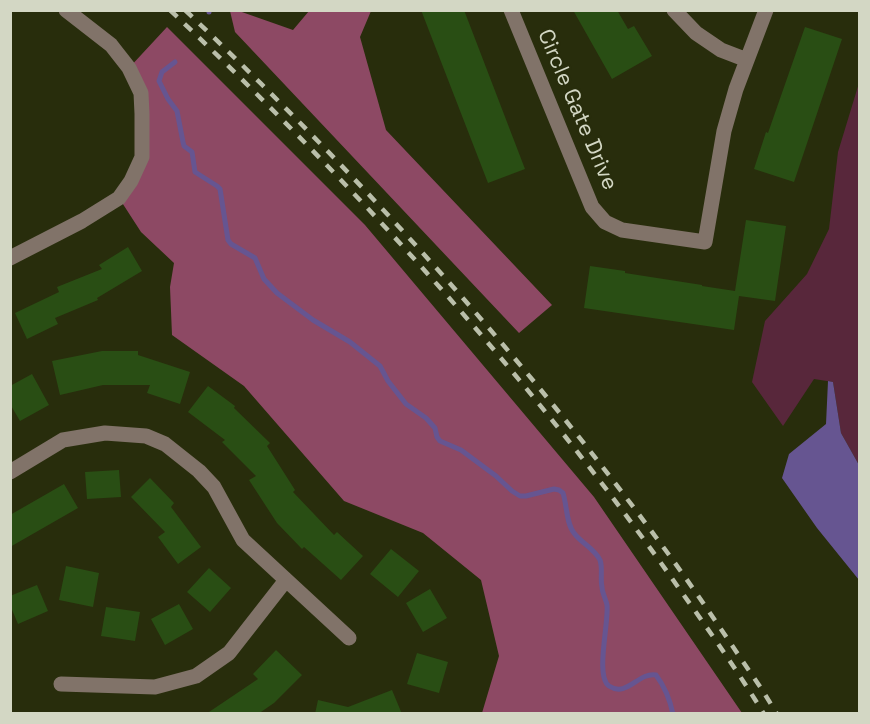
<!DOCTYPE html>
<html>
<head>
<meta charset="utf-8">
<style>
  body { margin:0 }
  #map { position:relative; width:870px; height:724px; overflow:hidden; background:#282d0c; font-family:"Space Grotesk",sans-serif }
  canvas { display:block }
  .frame { position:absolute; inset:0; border:12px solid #d3d7c4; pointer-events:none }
</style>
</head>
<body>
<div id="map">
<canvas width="870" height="724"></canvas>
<div class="frame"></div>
</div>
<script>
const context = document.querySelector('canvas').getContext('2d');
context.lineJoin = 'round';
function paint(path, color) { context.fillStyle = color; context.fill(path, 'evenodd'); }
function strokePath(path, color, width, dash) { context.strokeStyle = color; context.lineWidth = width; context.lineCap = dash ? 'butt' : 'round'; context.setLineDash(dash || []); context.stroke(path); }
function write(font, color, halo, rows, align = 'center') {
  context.font = font + ' "Space Grotesk",sans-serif'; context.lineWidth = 4.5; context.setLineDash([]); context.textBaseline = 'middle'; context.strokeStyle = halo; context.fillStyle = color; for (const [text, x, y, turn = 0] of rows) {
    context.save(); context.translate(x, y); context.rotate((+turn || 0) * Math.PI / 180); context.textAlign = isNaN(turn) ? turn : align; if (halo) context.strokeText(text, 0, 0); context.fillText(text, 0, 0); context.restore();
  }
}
const green = new Path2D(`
  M859,83V465L841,433L833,382L814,379L783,426L752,382L765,321L807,274L829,229L838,152Z`);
const forest = new Path2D(`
  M230,11H239L293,30L309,11H371L360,37L386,130L552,305L519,333L235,32Z
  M167,27L365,225L594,497L742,713H482L499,656L481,580L423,533L344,501L244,386L172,335L170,287L174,263L141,232L119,198L131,181L142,114L129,68Z`);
const water = new Path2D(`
  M828,381L833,382L841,433L859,465V580L817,528L782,478L789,454L826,424Z`);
const stream = new Path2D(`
  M209,10V12
  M175,62L162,72L159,81L168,99L177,111L183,142L184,146L192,152L195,172L217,186L220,189L228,240L231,244L255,258L264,279L277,293L313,320L350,342L380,366L388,381L406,404L426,418L435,428L437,437L440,441L461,450L496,476L512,491L520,496H526L554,489L559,490L563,493C567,505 566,523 574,533C581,543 594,548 600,560C603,568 600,578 602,587C602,593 606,599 607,605C609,623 595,676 609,686C627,698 638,672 656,675C665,687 670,700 673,714`);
const building = new Path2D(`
  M421,10H464L525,169L488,183Z
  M573,10H617L628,29L634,26L652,56L612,79Z
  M805,27L842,39L794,182L754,169L766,132L768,133Z
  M746,220L786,226L775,301L739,296L734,330L584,308L590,266L625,271V273L702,285V286L735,291Z
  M128,247L142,271L97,298L98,300L55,318L58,324L27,339L15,313L59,292L57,287L102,269L99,265Z
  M102,351H138V355L190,372L180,404L147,393L150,385H103L60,395L52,361Z
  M32,374L49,405L20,421L10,404V386Z
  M208,386L235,406L234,408L270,443L267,446L295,490L293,492L334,535L337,532L363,556L341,580L304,547L302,549L277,523L249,480L256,476L222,442L225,440L188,412Z
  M119,470L121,497L87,499L85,472Z
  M150,478L174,503L171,507L201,547L178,564L158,537L165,532L131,497Z
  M64,484L78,508L10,547V515Z
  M391,549L419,571L398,597L370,574Z
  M66,566L99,573L93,607L59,600Z
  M209,568L231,588L210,612L187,592Z
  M37,585L48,611L18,624L10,605V596Z
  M430,589L447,618L423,632L406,603Z
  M179,604L193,629L165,645L151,619Z
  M106,607L140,612L135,641L101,636Z
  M276,650L302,675L274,703L258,714H206L258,679L253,674Z
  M417,653L448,662L439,693L407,684Z
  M392,690L402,714H315L318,700L348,707Z`);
const minor = new Path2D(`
  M511,10L592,207L605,222L622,230L705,242L724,131L736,89L766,10
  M674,10L696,33L721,50L747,60
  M10,258L82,221L119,198L131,181L142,157V114L141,93L129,68L111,45L66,10
  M10,472L63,440L105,433L146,436L165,444L199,471L214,487L243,540L349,638
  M61,684L155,687L196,676L229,653L286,580`);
const rail = new Path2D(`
  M170,10C357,187 530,377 678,587C708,629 737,670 764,714
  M185,10C356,172 515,347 655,536C692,585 726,637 761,688L777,714`);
const streetNames = [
  ["Circle Gate Drive",577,110,67]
];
paint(green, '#58273b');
paint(forest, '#8d4964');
paint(water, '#665591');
strokePath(stream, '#665591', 5);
paint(building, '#294e14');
strokePath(minor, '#817369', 15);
strokePath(rail, '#babfaa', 4.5, [10, 10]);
write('22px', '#d3d7c4', '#282d0c', streetNames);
</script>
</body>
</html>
